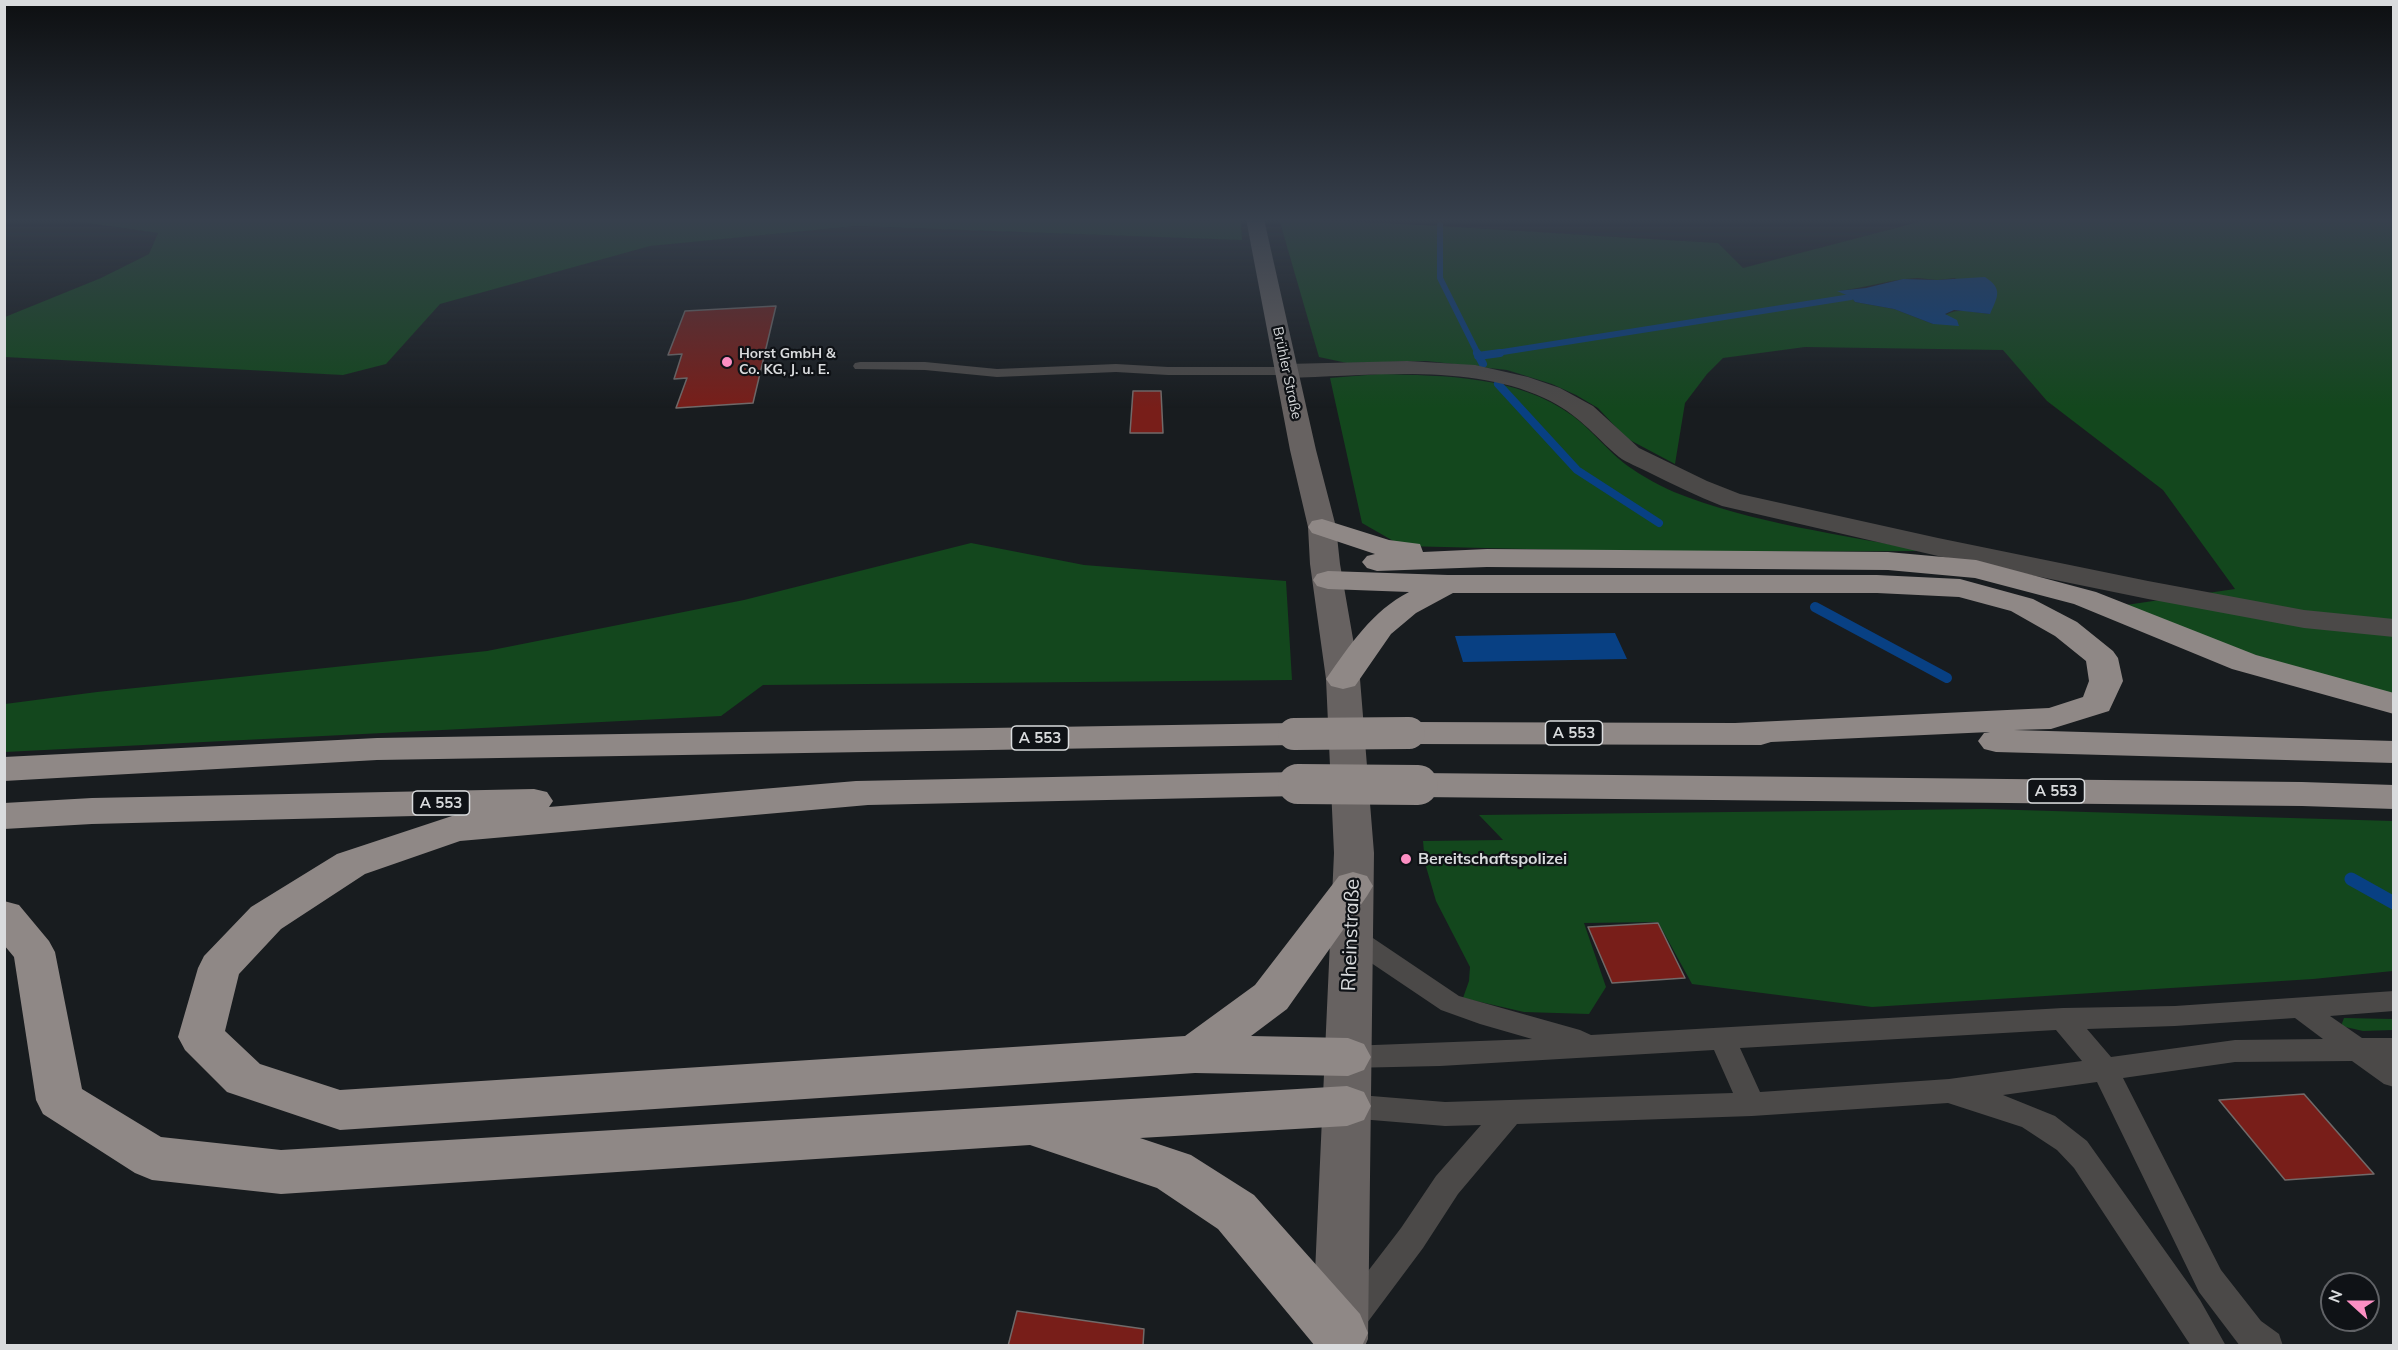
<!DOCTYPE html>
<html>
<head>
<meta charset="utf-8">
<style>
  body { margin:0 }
  #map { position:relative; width:2398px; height:1350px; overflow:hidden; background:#181c1f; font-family:Mulish,sans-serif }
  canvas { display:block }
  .frame { position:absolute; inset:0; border:6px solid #d9dbdd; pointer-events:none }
  .north { position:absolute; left:2320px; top:1272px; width:60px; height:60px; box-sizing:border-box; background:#0f1216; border:2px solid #606266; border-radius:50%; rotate:291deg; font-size:16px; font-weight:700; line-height:24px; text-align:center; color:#d9dbdd }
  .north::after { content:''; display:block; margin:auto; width:21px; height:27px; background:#fc8fc3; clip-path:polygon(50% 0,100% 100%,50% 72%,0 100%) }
</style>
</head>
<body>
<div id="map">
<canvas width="2398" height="1350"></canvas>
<div class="frame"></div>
<div class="north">N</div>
</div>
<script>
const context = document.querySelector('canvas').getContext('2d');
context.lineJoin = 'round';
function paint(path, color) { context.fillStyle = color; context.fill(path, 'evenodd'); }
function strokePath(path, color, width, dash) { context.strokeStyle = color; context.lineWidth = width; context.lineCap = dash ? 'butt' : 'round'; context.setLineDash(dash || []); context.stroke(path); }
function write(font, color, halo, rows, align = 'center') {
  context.font = font + ' Mulish,sans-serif'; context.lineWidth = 4.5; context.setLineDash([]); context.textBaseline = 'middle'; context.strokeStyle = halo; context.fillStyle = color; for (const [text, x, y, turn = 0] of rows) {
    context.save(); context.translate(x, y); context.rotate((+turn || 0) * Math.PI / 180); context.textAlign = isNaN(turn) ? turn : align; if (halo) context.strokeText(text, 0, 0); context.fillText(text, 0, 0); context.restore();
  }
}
const green = new Path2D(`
  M60,219H1129L1210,221L1211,219H1241L1242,240L856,226L650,246L440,304L386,364L343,375L5,357V317L101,278L149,254L158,233Z
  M1279,219C1425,223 1571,235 1718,243L1743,268L1930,219H2393V696L2218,644L2119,606L2235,589L2163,490L2047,401L2003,350L1805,347L1723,358L1707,374L1685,403L1675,464L1626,438L1598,408L1576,395L1552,384L1507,370L1427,361L1347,363L1319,357ZM1918,278L1937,280L1955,278L1990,314C1962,311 1955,305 1933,324L1894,309L1855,302L1851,297L1839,291C1866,288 1891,279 1918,278Z
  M1380,374C1445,376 1517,375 1573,416C1589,428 1603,445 1619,459C1631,470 1658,485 1674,492C1750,523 1844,535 1926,551L1651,552L1402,546L1362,523L1330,378Z
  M971,543L1084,565L1286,581L1292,680L763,685L721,716L5,752V704L97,692L487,651L744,600Z
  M1985,809L2393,821V971L2313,979L1872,1007L1692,984L1658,922L1584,923L1606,987L1589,1014L1524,1012L1463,998L1469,981L1470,967L1436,901L1425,863L1423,841L1503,840L1479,815Z
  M2344,1018L2393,1019V1030L2363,1031L2341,1026Z`);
const water = new Path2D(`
  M1985,277C2003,289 1998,296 1990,314L1954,310L1945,314L1957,320L1959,326L1933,324L1894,309L1855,302L1851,297L1837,291L1866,288L1903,279L1937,280Z
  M1615,633L1627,659L1463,662L1455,636Z`);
const streamFar3 = new Path2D(`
  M1440,225V278L1478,354
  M1490,354L1851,297`);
const streamFar2 = new Path2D(`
  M1477,353L1483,364
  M1478,356L1500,353
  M1498,384L1577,470L1659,523`);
const streamFar1 = new Path2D(`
  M1815,607L1947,678`);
const stream = new Path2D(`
  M2351,879L2394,903`);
const building = new Path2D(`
  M776,306L753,403L676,408L687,378L674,379L682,354L668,355L685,311Z
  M1133,391H1161L1163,433H1130Z
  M1658,923L1685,978L1612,983L1588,927Z
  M2304,1094L2374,1174L2285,1180L2219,1100Z
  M1017,1311L1144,1329L1143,1346H1008Z`);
const lane = new Path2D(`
  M860,362H925L997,369L1116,364L1168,367H1287L1294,371L1287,375H1168L1116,372L997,377L925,370L855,369L853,366L855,363Z
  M1352,928L1361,930L1459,996L1580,1030L1591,1035L2063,1008L2175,1006L2394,991V1011L2330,1016L2362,1038H2394V1087L2384,1084L2352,1061L2235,1062L2123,1078L2221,1270L2261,1321L2279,1334L2283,1346H2240L2199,1292L2097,1082L2003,1095L2055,1116L2087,1141L2200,1300L2226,1346H2191L2074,1168L2057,1150L2022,1127L1948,1103L1752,1116L1517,1124L1458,1194L1423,1248L1364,1327L1353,1332L1342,1327L1337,1316L1342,1305L1401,1228L1436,1176L1481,1125L1445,1126L1347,1118L1337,1114L1333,1106L1337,1098L1347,1094L1445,1102L1733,1093L1714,1050L1440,1066L1348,1068L1338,1065L1334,1057L1338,1049L1348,1046L1532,1039L1480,1024L1441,1010L1343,944L1340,937L1343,930ZM2295,1018L2323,1039L2235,1040L2111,1057L2087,1029L2175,1026ZM2056,1030L2082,1061L1949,1079L1760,1092L1740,1048Z`);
const street = new Path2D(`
  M1407,361L1475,365L1528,377L1560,388L1593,406L1639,448L1707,481L1740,494L1938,538L2148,581L2304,610L2394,619V637L2304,628L2148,599L1938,556L1722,506C1697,496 1672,484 1648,472C1639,467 1627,463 1619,457C1592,434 1579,414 1544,398C1469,363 1368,376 1287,378L1279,376L1276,371L1279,366L1287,364Z`);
const secondary = new Path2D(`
  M1246,219H1264L1316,450L1336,527L1340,564L1360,679L1374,853L1368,1339L1365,1346H1315L1312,1339L1334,853L1326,679L1310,564L1308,527L1290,450Z`);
const highway = new Path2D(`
  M1322,519L1389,540L1420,544L1423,552L1487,549L1888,552L1976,560L2096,592L2256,655L2394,693V714L2232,669L2074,604L1975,578L1888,570L1487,567L1377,571L1367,568L1362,562L1367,556L1375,554L1312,533L1308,527L1312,521Z
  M1328,571L1448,575H1877L1960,579L2033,599L2077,622L2113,651L2118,658L2123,681L2109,711L2051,729L2014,730L2394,741V763L1996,752L1984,749L1978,741L1984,733L1990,732L1771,742L1761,745L1409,744L1397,741L1392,733L1397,725L1409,722L1735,723L2049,708L2083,697L2089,681L2086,661L2055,636L2011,611L1959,597L1877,593H1453L1416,613L1391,634L1355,686L1343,689L1331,686L1326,679C1350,645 1372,611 1409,592L1328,589L1317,586L1313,580L1317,574Z
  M1294,723L1306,726L1312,734L1306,742L1294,745L377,760L4,781V757L377,738Z
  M1298,772L1311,776L1316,784L1311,792L1298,796L868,805L460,841L365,874L281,929L239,974L225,1031L260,1064L340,1090L1185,1036L1255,985L1339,876L1353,872L1367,876L1373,886L1367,896L1287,1009L1251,1036L1348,1038L1364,1044L1371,1057L1364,1070L1348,1076L1195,1073L340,1130L227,1092L185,1050L178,1037L198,968L204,956L251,907L337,854L455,815L92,824L4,829V803L92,798L534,789L547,792L553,801L549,807L856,781Z
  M1418,773L2302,782L2394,785V809L2302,806L1418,797L1405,794L1400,785L1405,776Z
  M4,901L19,905L49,941L55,952L82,1089L161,1137L281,1150L1347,1086L1364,1092L1371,1106L1364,1120L1347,1126L1140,1138L1191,1155L1254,1195L1360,1314L1368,1333L1362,1346H1315L1218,1229L1157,1188L1030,1145L281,1194L152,1180L135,1173L43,1114L36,1100L14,957L4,945Z`);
const highwayBridgeFar1 = new Path2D(`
  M1294,734L1409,733`);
const highwayBridge = new Path2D(`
  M1298,784L1418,785`);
const markers = [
  [727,362,6,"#fc8fc3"],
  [1406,859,6,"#fc8fc3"]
];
const farPoinames = [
  ["Horst GmbH &",739,354],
  ["Co. KG, J. u. E.",739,370]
];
const farStreetnames = [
  ["Brühler Straße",1287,373,78]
];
const shields = [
  [1574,733,57],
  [1040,738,57],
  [2056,791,57],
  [441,803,57]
];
const shieldNames = [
  ["A 553",1574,733],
  ["A 553",1040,738],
  ["A 553",2056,791],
  ["A 553",441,803]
];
const poiNames = [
  ["Bereitschaftspolizei",1418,859]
];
const nearStreetnames = [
  ["Rheinstraße",1351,935,-88]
];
paint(green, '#13471d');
paint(water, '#084083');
strokePath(streamFar3, '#084083', 6);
strokePath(streamFar2, '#084083', 8);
strokePath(streamFar1, '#084083', 10);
strokePath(stream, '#084083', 13);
paint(building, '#781e19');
strokePath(building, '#716a69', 1.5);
paint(lane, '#4b4948');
paint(street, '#4b4948');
paint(secondary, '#676261');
paint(highway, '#8f8886');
strokePath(highwayBridgeFar1, '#8f8886', 32);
strokePath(highwayBridge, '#8f8886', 40);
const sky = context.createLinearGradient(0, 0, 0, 408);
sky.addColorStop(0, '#0d0f11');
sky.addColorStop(0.54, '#37404d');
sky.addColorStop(1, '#37404d00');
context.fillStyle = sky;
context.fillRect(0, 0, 2398, 408);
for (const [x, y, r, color] of markers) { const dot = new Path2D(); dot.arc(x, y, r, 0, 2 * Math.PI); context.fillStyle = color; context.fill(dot); strokePath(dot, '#0f1216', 2); }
write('bold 14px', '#d9dbdd', '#0f1216', farPoinames, 'left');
write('14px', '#d9dbdd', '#0f1216', farStreetnames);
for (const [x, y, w] of shields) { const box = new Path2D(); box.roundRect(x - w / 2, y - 12, w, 24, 4.5); context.fillStyle = '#0f1216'; context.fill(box); strokePath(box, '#d9dbdd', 1.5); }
write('bold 15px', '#d9dbdd', null, shieldNames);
write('bold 16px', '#d9dbdd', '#0f1216', poiNames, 'left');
write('20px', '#d9dbdd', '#0f1216', nearStreetnames);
</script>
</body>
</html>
